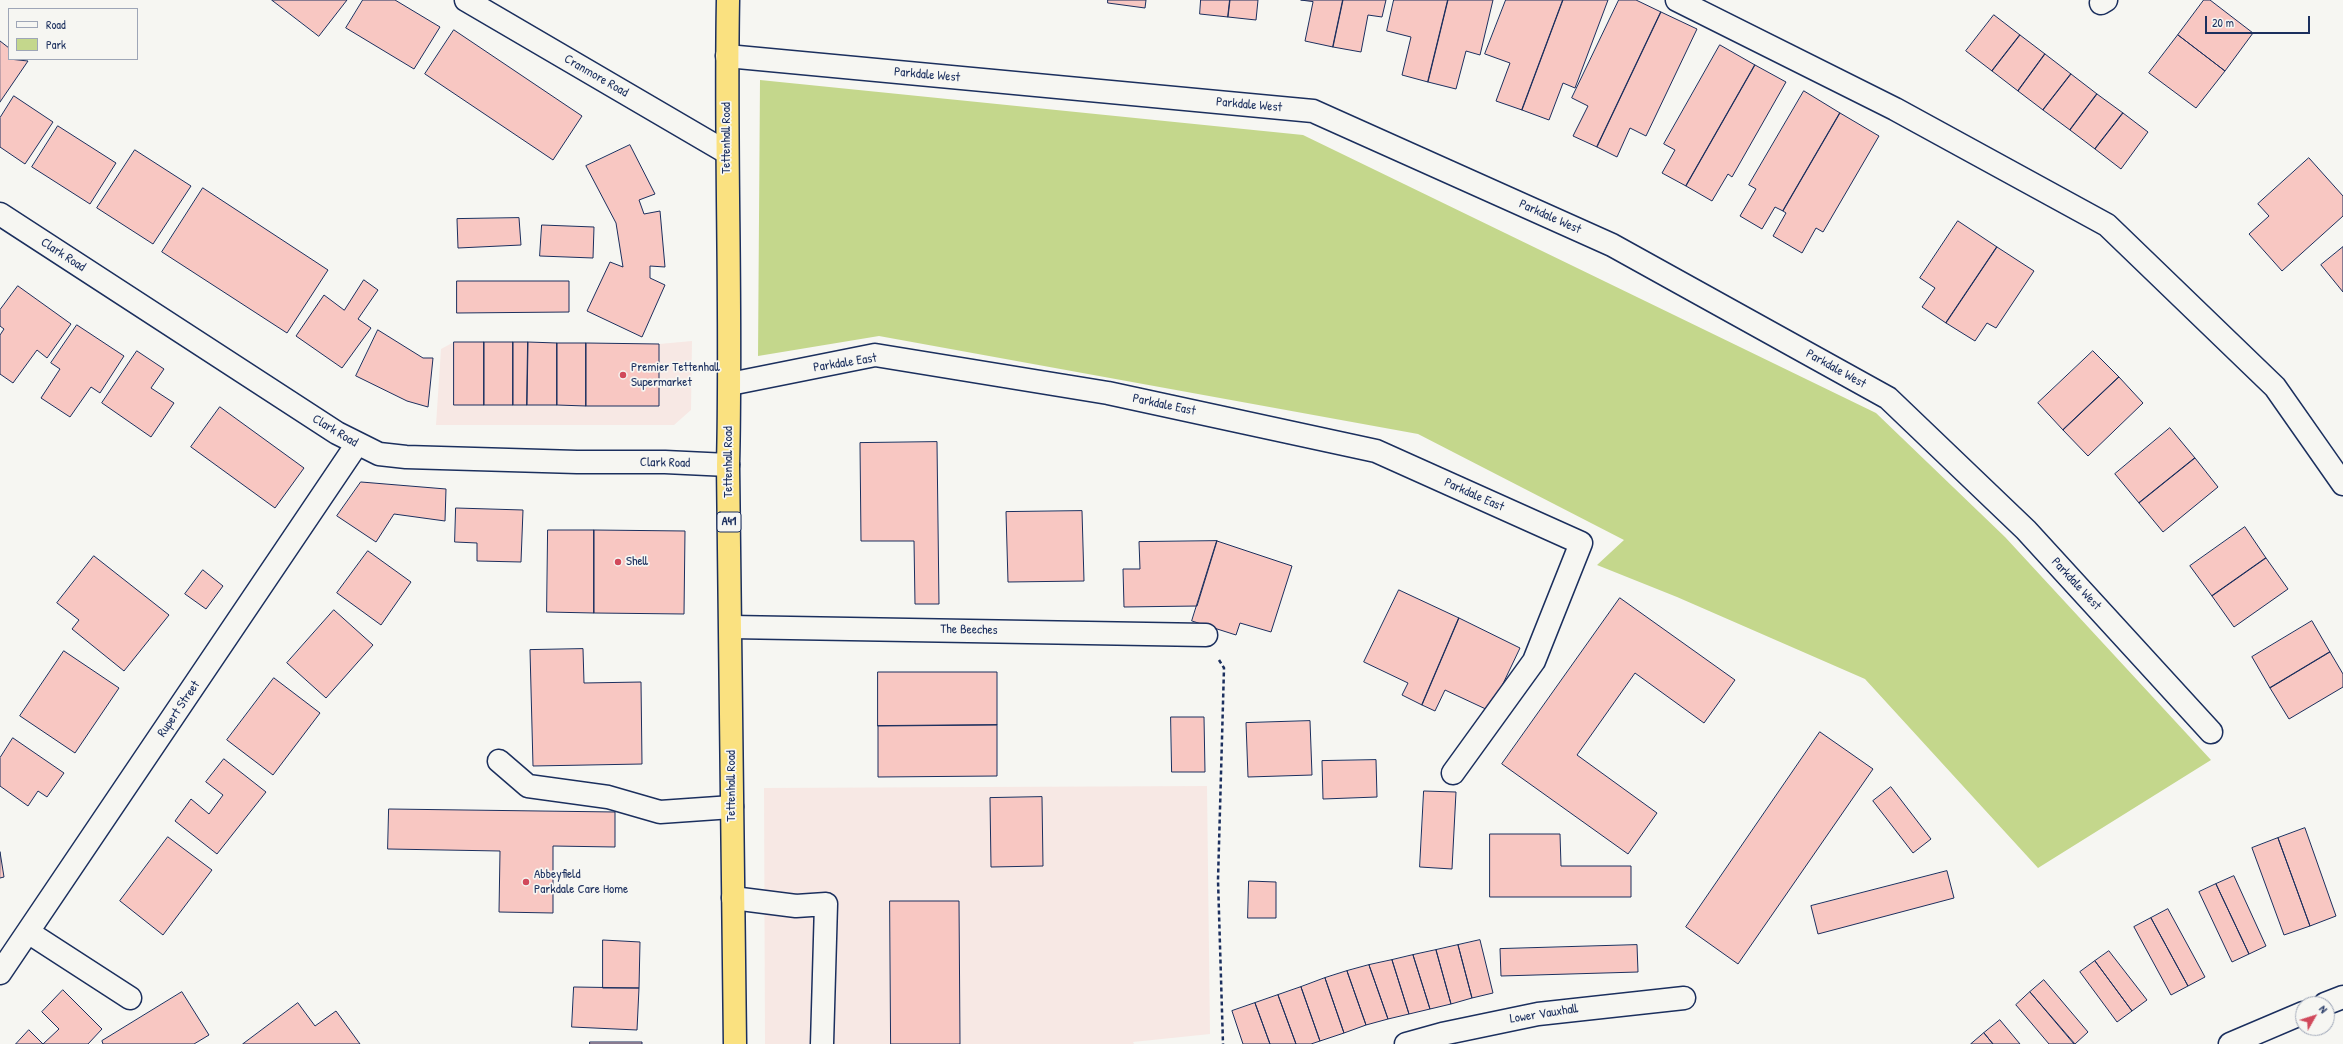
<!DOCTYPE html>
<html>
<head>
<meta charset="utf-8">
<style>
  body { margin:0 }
  #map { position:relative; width:2343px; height:1044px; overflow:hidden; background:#f6f6f2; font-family:"Patrick Hand",sans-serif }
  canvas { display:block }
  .legend { position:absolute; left:8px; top:8px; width:130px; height:52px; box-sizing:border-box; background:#f6f6f2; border:1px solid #9ea6b7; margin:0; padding:5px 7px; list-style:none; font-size:12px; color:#1b2f5e }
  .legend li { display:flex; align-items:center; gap:8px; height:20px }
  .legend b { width:20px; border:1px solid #9ea6b7 }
  .north { position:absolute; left:2295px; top:996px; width:40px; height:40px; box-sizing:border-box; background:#f6f6f2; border:1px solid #9ea6b7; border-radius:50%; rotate:51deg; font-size:11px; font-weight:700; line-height:16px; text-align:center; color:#1b2f5e }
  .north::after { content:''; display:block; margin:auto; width:14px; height:18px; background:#d1495b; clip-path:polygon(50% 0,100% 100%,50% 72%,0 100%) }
  .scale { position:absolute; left:2205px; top:16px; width:105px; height:18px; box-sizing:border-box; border:2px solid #1b2f5e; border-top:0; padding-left:5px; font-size:12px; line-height:14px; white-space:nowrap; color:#1b2f5e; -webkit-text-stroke:3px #f6f6f2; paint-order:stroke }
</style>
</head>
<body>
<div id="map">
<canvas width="2343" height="1044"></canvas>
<ul class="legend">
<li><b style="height:5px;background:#f6f6f2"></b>Road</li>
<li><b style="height:11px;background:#c4d78c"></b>Park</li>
</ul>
<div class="north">N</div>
<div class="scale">20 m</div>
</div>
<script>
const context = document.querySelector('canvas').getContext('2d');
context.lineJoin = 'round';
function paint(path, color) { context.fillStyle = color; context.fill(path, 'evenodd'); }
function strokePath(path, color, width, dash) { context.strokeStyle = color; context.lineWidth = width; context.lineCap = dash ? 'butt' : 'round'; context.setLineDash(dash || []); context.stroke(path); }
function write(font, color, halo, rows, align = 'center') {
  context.font = font + ' "Patrick Hand",sans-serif'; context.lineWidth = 3.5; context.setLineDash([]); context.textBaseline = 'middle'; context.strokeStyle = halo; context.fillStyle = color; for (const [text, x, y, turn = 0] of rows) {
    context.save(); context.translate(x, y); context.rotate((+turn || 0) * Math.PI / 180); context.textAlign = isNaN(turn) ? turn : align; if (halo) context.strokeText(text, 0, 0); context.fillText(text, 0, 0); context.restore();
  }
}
const built = new Path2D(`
  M692,341L691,410L674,425H436L441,349L454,342L659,344Z
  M1207,786L1210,1034L1133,1042L1134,1044H765L764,788Z`);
const green = new Path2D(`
  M760,80L1303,135L1876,413L2005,537L2211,760L2038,868L1865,679L1677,597L1597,565L1624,540L1418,434L879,336L758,356Z`);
const building = new Path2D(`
  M272,0H347L319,36Z
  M363,0H395L440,27L414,69L346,28Z
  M1108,0H1146L1145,8L1108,3Z
  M1201,0H1230L1228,17L1200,14Z
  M1230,0H1258L1256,20L1228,17Z
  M1301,0H1343L1333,47L1305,41L1313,2Z
  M1343,0H1386L1382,17L1368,15L1361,52L1333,47Z
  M1394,0H1448L1428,82L1402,75L1411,37L1387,31Z
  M1448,0H1493L1480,55L1466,51L1456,89L1428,82Z
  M1506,0H1563L1522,110L1496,101L1510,63L1485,54Z
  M1563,0H1608L1575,88L1563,83L1549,120L1522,110Z
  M1619,0H1636L1661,12L1597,147L1573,136L1588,106L1572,98Z
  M2204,0H2210L2253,33L2225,71L2178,35Z
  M1661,12L1697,29L1646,136L1630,128L1617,157L1597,147Z
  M1994,15L2020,35L1992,71L1966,51Z
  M454,30L582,116L553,160L425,74Z
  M2020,35L2045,54L2018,91L1992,71Z
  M2178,35L2225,71L2196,108L2149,73Z
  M0,41L9,48V59L28,61L0,102Z
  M1720,45L1755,65L1686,186L1662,173L1675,150L1664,144Z
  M2045,54L2071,74L2043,110L2018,91Z
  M1755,65L1786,82L1732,177L1728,174L1712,201L1686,186Z
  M2071,74L2097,94L2070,130L2043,110Z
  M1804,91L1840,113L1783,211L1775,207L1762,229L1740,216L1756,189L1749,185Z
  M2097,94L2123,113L2095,149L2070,130Z
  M14,96L53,122L25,164L0,147V118Z
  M1840,113L1879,136L1823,232L1816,228L1802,253L1773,236L1786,213L1783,211Z
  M2123,113L2148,132L2121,169L2095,149Z
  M58,126L116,163L90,204L32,167Z
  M630,145L655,194L639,200L644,214L660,211L665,267L650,266V278L665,285L642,337L587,311L610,262L623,267L616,223L586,166Z
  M135,150L191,186L153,244L97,208Z
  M2309,158L2343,196V216L2282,271L2249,234L2269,216L2258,204Z
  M203,188L328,270L287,333L162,252Z
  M519,218L521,245L458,248L457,219Z
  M1958,221L1997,247L1946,323L1922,307L1935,288L1920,278Z
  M542,225L594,227L593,258L540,256Z
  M1997,247L2034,271L1996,328L1987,323L1975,341L1946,323Z
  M2343,247V292L2321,265Z
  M364,280L378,290L358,319L371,328L342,368L296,336L324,295L344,310Z
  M457,281H569V312L457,313Z
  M18,286L71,324L47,358L37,350L13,383L0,374V335L4,329L0,326V310Z
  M77,325L124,356L100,393L91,387L70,417L41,398L60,369L51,363Z
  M378,330L423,358H433L428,407L407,401L356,376Z
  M454,342H484V405H454Z
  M484,342H513V405H484Z
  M513,342H528L527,405H513Z
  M528,342L557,343V405H527Z
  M557,343H586V406L557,405Z
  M586,343L659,344V406H586Z
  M137,351L164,369L151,388L174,403L151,437L102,403Z
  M2093,351L2119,377L2063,430L2038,403Z
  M2119,377L2143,403L2088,456L2063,430Z
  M220,407L304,468L275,508L191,447Z
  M2170,428L2195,458L2139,503L2115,474Z
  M937,442L939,604H915L914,541H861L860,443Z
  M2195,458L2218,487L2163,532L2139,503Z
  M361,482L446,489L445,521L394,514L376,542L337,516Z
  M456,508L523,510L521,562L477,561V543L455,542Z
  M1082,511L1084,581L1008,582L1006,512Z
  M2245,527L2266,558L2212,596L2190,566Z
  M548,530H594V613L547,612Z
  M594,530L685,531L684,614L594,613Z
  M1217,541L1197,606L1124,607L1123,569H1140L1139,542Z
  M1217,541L1292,566L1271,632L1240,623L1236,635L1192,621Z
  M368,551L411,582L381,625L337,593Z
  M94,556L169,615L124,671L72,629L79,620L57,603Z
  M2266,558L2288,589L2234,627L2212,596Z
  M203,570L223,586L206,609L185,594Z
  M1399,590L1459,618L1422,705L1402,695L1408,683L1364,662Z
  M1620,598L1735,680L1704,723L1635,673L1577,755L1657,813L1628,854L1502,764Z
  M334,610L373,645L326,698L287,663Z
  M1459,618L1520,648L1490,711L1445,690L1435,711L1422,705Z
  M2312,621L2330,652L2270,688L2252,657Z
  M583,649L584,683L641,682L642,764L533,766L530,650Z
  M64,651L119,688L75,753L20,716Z
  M2330,652L2343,674V687L2289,719L2270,688Z
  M878,672H997V725L878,726Z
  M274,678L320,713L273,775L227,740Z
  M1171,717H1204L1205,772H1172Z
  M1310,721L1312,775L1248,777L1246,723Z
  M997,725V776L878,777V726Z
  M1820,732L1873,769L1738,964L1686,927Z
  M13,738L64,773L47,797L38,791L28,806L0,786V758Z
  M224,759L266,792L217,854L175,821L191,799L209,814L223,795L206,782Z
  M1376,760L1377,797L1323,799L1322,761Z
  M1891,787L1931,839L1913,853L1873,801Z
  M1424,791L1456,792L1452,869L1420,867Z
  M1042,797L1043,866L991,867L990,798Z
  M389,809L615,812V847L553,846V913L499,912L500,851L388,849Z
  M2305,828L2336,916L2310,926L2278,838Z
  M1490,834H1560L1561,866H1631V897H1490Z
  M168,837L212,870L163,935L120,901Z
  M2278,838L2310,926L2284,935L2252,848Z
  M0,852L4,877L0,878Z
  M1947,871L1954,898L1818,934L1811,906Z
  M2234,876L2266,946L2249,954L2216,884Z
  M1249,881L1276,882V918H1248Z
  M2216,884L2249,954L2232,962L2199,892Z
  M890,901H959L960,1044H891Z
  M2168,909L2205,977L2188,986L2151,918Z
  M2151,918L2188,986L2171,995L2134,927Z
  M603,940L640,942L639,988H603Z
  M1480,940L1493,993L1472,998L1458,945Z
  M1458,945L1472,998L1451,1004L1436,950Z
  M1637,945L1638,972L1501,976L1500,949Z
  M1436,950L1451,1004L1430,1009L1413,955Z
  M2109,951L2147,1000L2132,1011L2095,961Z
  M1413,955L1430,1009L1409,1014L1392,960Z
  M1392,960L1409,1014L1388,1019L1369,965Z
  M2095,961L2132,1011L2117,1022L2080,972Z
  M1369,965L1388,1019L1366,1025L1347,971Z
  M1347,971L1366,1025L1344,1033L1325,978Z
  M1325,978L1344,1033L1320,1041L1301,987Z
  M2044,980L2088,1032L2075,1044L2030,992Z
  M574,987L639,988L637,1030L572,1027Z
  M1301,987L1320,1041L1311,1044H1296L1278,995Z
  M63,990L102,1029L88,1044H43L59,1029L42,1012Z
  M182,992L209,1035L194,1044H103L102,1041Z
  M2030,992L2074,1044H2049L2016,1005Z
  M1278,995L1296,1044H1270L1255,1003Z
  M298,1003L315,1026L336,1011L360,1044H243Z
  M1255,1003L1270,1044H1243L1232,1011Z
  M2000,1020L2020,1044H1993L1984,1033Z
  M29,1030L43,1044H16Z
  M1984,1033L1993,1044H1971Z
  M590,1042H642V1044H590Z`);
const path = new Path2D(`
  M1219,660L1224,668L1218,880L1223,1044`);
const minor = new Path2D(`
  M466,0L726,152
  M1677,0L1895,109L2107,225L2275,387L2343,484
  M2101,3L2106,0
  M727,56L1313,111L1612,245L1888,398L2026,530L2211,732
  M0,214L337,433L379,454L406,457L577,462H665L728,465
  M730,384L875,355L1108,393L1376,451L1581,543L1534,661L1453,773
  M731,627L1206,635
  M499,761L528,786L608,797L660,812L732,807
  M733,898L796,906L826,904L822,1044
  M28,932L130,998
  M0,973L357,444
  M2325,1004L2343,997
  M1406,1044L1442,1034L1538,1014L1684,998
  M2230,1044L2303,1013`);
const highway = new Path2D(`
  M728,0C725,155 732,310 728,465L735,1044`);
const markers = [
  [623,375,4,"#d1495b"],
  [618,562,4,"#d1495b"],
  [526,882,4,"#d1495b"]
];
const shields = [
  [729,522,24]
];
const shieldNames = [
  ["A41",729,522]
];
const streetNames = [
  ["Parkdale West",927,75,5],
  ["Cranmore Road",596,76,30],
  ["Parkdale West",1249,105,5],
  ["Tettenhall Road",727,138,-90],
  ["Parkdale West",1550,217,24],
  ["Clark Road",63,255,33],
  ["Parkdale East",845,363,-9],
  ["Parkdale West",1836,369,29],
  ["Parkdale East",1164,405,12],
  ["Clark Road",335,431,31],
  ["Tettenhall Road",729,462,-90],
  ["Clark Road",665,463,1],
  ["Parkdale East",1474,495,24],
  ["Parkdale West",2076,584,47],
  ["The Beeches",969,630,1],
  ["Rupert Street",179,709,-56],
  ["Tettenhall Road",732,786,-90],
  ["Lower Vauxhall",1544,1014,-9]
];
const poiNames = [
  ["Premier Tettenhall",631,368],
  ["Supermarket",631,383],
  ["Shell",626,562],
  ["Abbeyfield",534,875],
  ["Parkdale Care Home",534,890]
];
paint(built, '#f7e8e4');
paint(green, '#c4d78c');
paint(building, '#f8c7c2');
strokePath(building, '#1b2f5e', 1);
strokePath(minor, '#1b2f5e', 25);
strokePath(highway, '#1b2f5e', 25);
strokePath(path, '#1b2f5e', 2.5, [4, 3]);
strokePath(minor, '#f6f6f2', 22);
strokePath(highway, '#fae180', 22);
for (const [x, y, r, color] of markers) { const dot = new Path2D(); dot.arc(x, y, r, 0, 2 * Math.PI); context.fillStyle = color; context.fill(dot); strokePath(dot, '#f6f6f2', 1.5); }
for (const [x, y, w] of shields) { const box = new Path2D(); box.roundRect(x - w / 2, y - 10, w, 20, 3); context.fillStyle = '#f6f6f2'; context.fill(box); strokePath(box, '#1b2f5e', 1); }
write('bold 12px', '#1b2f5e', null, shieldNames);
write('13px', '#1b2f5e', '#f6f6f2', streetNames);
write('13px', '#1b2f5e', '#f6f6f2', poiNames, 'left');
</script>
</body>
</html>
